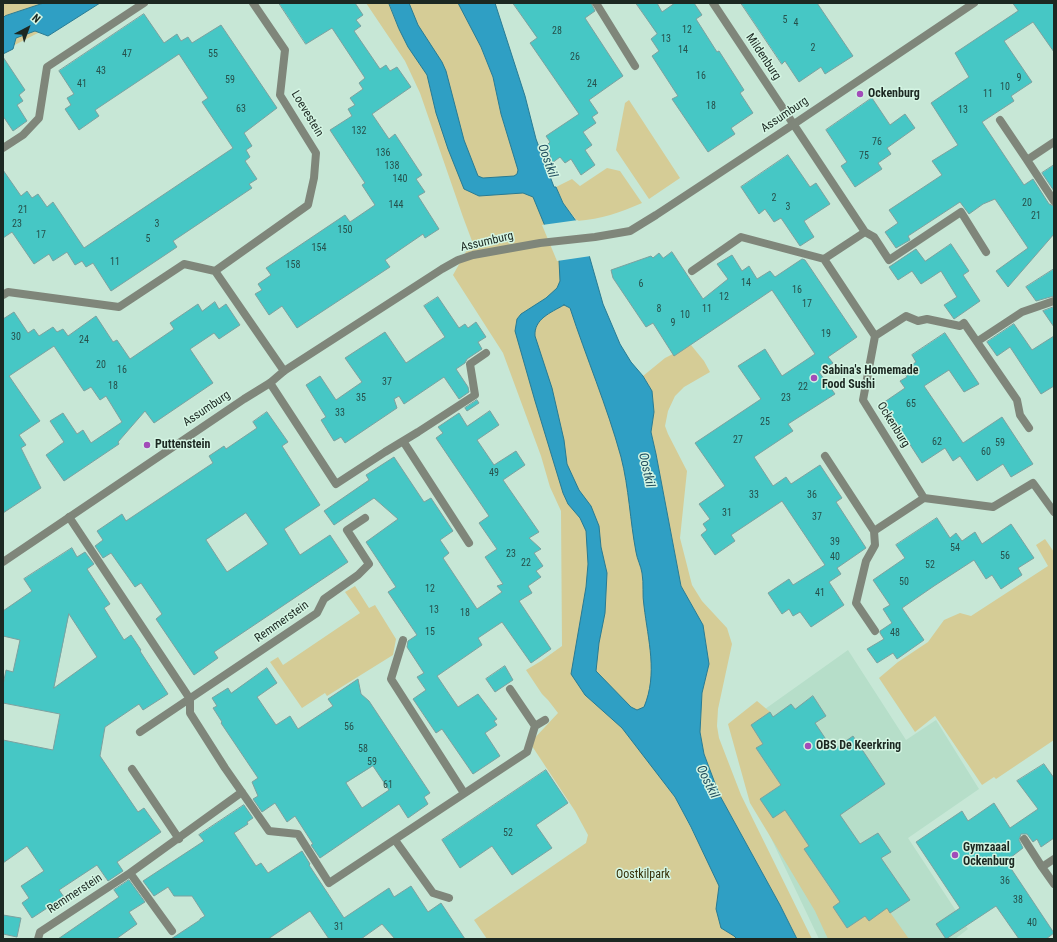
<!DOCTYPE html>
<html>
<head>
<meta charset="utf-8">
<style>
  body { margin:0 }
  #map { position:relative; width:1057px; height:942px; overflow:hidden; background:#c7e7d6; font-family:"Roboto Condensed",sans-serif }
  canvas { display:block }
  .frame { position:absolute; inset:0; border:4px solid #1c2822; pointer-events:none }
  .north { position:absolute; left:8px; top:8px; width:40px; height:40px; -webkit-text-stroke:3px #d4f5e3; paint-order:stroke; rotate:41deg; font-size:11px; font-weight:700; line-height:16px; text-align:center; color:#1c2822 }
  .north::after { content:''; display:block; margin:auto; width:14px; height:18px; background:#1c2822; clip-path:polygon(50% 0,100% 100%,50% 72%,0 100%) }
</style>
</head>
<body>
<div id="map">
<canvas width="1057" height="942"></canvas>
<div class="frame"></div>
<div class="north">N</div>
</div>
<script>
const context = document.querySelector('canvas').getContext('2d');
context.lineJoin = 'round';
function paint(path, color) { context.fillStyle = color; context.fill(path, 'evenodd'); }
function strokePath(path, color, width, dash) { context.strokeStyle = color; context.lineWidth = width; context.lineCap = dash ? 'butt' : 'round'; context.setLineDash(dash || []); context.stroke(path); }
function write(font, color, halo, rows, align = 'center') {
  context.font = font + ' "Roboto Condensed",sans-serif'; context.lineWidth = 3; context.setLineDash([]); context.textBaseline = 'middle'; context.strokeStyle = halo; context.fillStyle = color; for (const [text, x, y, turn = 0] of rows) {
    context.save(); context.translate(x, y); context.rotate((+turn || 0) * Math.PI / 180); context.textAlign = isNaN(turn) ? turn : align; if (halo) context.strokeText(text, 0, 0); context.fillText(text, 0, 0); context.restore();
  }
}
const built = new Path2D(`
  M848,650L906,740L936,720L979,789L908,838L968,929L955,939H819L751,796L737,729Z`);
const green = new Path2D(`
  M3,3H96L3,51Z
  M366,3H468L483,53L493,77L504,125L560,257L633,481L654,603L664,783L675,797L748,939H487L474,920L586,843L588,835L575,811L530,743L558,713L548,700L542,694L526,670L541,661L562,646L561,511L550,487L541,456L503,353L453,275L472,241L463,217L420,93L405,61Z
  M629,100L680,178L649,199L616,150L625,103Z
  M607,168L620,171L642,203C619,213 602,219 577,221L563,203L556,187L572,179L580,186Z
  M691,345L704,361L710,372L684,387L675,396L668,411L665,426L668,434L687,471L680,538L692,585L702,601L727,628L732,644L718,709L717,726L719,738L741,795L812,939H797L780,905L719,794L704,754L700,732L702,693L709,664L703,625L681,586L656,454L651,432L654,412L652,391L643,376L665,358Z
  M1045,539L1054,552V740L996,779L994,777L982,785L935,716L915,732L879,678L898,662L928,642L944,620L960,613L971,616L1048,566L1036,545Z
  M355,586L369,608L375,605L396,639L393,655L327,696L325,693L302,708L270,662L278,657L283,665L286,663L360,613L345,592Z
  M757,701L770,712L751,725L763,744L756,749L781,785L760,799L785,810L809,846L804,849L829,887L843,900L833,907L847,928L865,916L869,920L887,908L909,939H828L815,911L750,803L728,724Z`);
const water = new Path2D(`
  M44,3H100L48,36L35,31L16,38L13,49L3,54V18L5,16Z
  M389,3H409L418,25L442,62L446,71L464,140L478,176L483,178L514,176L517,174L518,170L501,114L493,77L481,47L458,3H495L525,96L536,139L554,187H556L563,203L576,221L589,255L603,304L620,344L631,362L643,376L652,391L654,412L651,432L656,454L681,586L703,625L709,664L702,693L700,732L704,754L719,794L780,905L797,939H737L734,936L721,928L716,909L719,886L691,827L675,797L622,728L585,695L571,674L586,587L588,564L586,531L580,518L568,504L563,493L535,401L515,331L517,319L521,314L546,298L557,288L560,281L559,260L533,197L523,193L479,196L464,189L448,149L436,113L427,75L408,47L399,29ZM564,305L570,308C586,357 607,406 621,457C629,488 630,521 636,552C637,559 641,566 642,573C644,584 642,595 644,606C648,640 658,674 644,707L637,710L631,707L596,671L599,643L605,613L607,573L601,547L599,526L591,506L579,490L567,464L564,440L552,388L535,336C534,319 550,313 564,305Z`);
const pier = new Path2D(`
  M578,220L591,256L557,261L542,225Z`);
const building = new Path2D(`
  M279,3H355L363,15L356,20L361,26L354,31L380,69L386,65L390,71L397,67L411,87L372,114L389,139L395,134L422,175L416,179L425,192L418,196L439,229L425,238L423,234L385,260L390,267L297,328L282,306L269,315L255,294L262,290L258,284L271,275L266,268L345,215L350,222L375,205L362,185L365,183L330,130L352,116L348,109L355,105L350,98L363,89L359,83L365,78L332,28L306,44Z
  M513,3H591L595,11L585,18L623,76L589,100L598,113L592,117L596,123L583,132L592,145L585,150L595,165L581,175L571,159L565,163L560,157L552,163L547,145L550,142L546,136L579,114L530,43L537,38Z
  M636,3H657L662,12L675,3H694L702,15L696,19L717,52L719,51L744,90L740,93L753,113L731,128L735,134L708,152L672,99L678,96L652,56L659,51L651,39L657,34Z
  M741,3H817L853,56L825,74L821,67L799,82L785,61L782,64Z
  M1013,3H1054V52L1033,22L1004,41L1032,82L1011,96L1014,101L982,122L1024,185L1033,179L1049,204L1054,206V234L1008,287L996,271L1028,248L995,199L983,204L969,214L960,202L908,236L910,240L896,248L885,232L898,223L889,210L942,175L932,161L958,145L931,103L969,77L955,53L1018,11Z
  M144,14L164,43L177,34L181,41L188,37L192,43L221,25L277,108L244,133L252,146L246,150L250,157L245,161L257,179L249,184L252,188L173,241L177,247L111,291L93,263L86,267L82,261L75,265L67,252L53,261L49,254L34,264L12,232L3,238V170L21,196L27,191L32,198L38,194L47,207L53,202L84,248L233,148L202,102L208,98L179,54L95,110L99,116L79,130L65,109L71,105L67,98L74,94L59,71Z
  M3,57L25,90L19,95L23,101L17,105L27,121L13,131L3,116Z
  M872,98L890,125L905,114L915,128L887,148L891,154L878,163L882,169L855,187L841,166L847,162L826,130Z
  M788,155L810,187L816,183L830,204L804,221L814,237L800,246L781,218L774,222L765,209L759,214L741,187Z
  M1054,165V191L1042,173Z
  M951,244L969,271L963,275L980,301L954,319L944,305L957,297L941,271L921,284L912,271L898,280L889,267L916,249L925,261Z
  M672,252L703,299L728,279L717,264L732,255L742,271L749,266L757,279L770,271L775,277L802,259L805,260L857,337L828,357L833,363L819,372L835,394L788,424L793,431L754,457L773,486L786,477L791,484L820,465L842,498L836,502L866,548L837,568L841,574L829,582L844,605L811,627L800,612L793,616L789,609L782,614L768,593L789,579L793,585L825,565L782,501L731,535L735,541L715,555L701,535L707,530L703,524L710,519L699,504L725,486L695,443L761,399L738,366L765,349L782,376L815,354L772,290L674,356L653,323L646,327L613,278L611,270L651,256L653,258L659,253L663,258Z
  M1054,269V296L1036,301L1026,287Z
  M438,297L459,328L465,324L468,328L476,322L486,337L478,342L482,349L467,359L465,363L456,369L468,387L469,392L459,399L444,377L404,404L399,396L394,399L397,408L345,443L341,437L334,441L321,420L326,417L306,385L320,376L336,400L362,382L345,358L385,332L406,363L445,337L424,306Z
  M215,302L219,309L226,304L240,325L219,339L214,333L190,349L213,383L154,423L145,411L118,442L119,444L64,481L46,455L64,442L50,421L63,413L77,434L83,430L91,443L122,422L106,396L100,400L91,387L84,391L54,346L9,376L40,421L19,435L26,445L21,448L41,488L3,513V319L14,312L28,333L34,329L39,336L53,327L57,332L63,329L68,336L96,316L113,342L117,340L130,359L174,329L170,323L198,304L202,311Z
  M1054,307V327L1043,311Z
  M1014,324L1032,350L1054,336V386L1041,394L1010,347L997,356L987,342Z
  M945,333L979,384L964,392L949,370L924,386L963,443L1002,417L1033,464L1011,477L1003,464L977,481L960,456L953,461L945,448L922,463L883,403L905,388L900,381L907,377L903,371L916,362L912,355Z
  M477,400L479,403L467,411L465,408Z
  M490,411L499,425L477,440L494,465L516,451L525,465L503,480L539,532L529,538L541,549L534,553L543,566L536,571L541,577L528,586L532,593L519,601L551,649L531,663L502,622L478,638L482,645L437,676L458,707L478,694L497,719L494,721L497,725L485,733L500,756L473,774L442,729L436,733L413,699L426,690L417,677L424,673L407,647L408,641L417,635L388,592L396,587L366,542L398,519L374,498L334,525L324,511L369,480L366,475L394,457L424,502L431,498L453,531L440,540L449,553L443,558L477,609L502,592L497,586L503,584L485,557L497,549L479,523L489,516L436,438L443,433L438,427L459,413L467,426Z
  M267,412L288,442L282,446L320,505L284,529L300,555L330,535L348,562L214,652L218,658L194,675L156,619L162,614L141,583L135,587L111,553L103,558L95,546L103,540L97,531L122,514L126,521L213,463L209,456L224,446L226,449L257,428L253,422ZM246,513L268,544L227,572L206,540Z
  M937,518L950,538L956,533L962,541L975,532L982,544L1011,524L1034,558L1018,568L1022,575L1001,589L992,575L986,579L974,560L934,586L902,608L924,640L897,659L893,653L877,663L867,649L884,639L880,633V631L892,623L883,609L890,605L873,580L905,558L896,545Z
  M72,548L77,557L85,552L94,564L87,569L110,604L104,608L124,640L131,635L141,650L140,651L168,694L143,710L139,704L105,727L100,756L138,812L144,808L161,832L117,862L123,871L108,881L97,865L59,890L64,897L32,918L22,903L29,898L21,886L44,871L27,846L3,863V740L53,750L60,714L3,703V685L6,670L13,672L20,640L3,636V611L32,591L24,579ZM69,614L97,657L54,688Z
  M505,666L513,680L495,692L486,679Z
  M267,668L277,683L257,697L276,725L290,716L298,729L333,706L328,699L358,679L361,694L369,701L430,793L424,797L428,804L408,818L399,804L320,858L311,845L313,844L295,816L287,822L275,803L262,812L253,799L258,796L252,782L258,778L221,723L222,722L213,708L217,706L212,698L228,688L231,693ZM373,766L389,790L362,808L346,783Z
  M813,696L826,716L815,723L833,750L853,736L885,784L840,815L860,844L878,833L891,852L881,858L910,900L890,913L887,908L869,921L865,916L847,928L833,907L840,902L804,849L809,846L785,810L773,818L760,799L781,785L756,748L763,744L751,725L770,712L773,717L791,704L795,709Z
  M1044,764L1054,778V838L1041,847L1037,839L1033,842L1027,834H1021L1019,840L1023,848L1006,861L1054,933L1046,939H1019L996,906L946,939L936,924L960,908L916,842L962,811L968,821L994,803L1010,828L1038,809L1017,781Z
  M546,770L568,803L536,825L552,848L512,875L492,846L460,868L442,840Z
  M244,805L253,818L247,822L248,824L234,833L256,866L261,863L268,873L302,851L310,864L309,865L344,918L389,888L394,897L411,886L428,912L441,903L465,939H395L382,924L361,939H329L310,911L268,939H171L200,920V919L205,916L192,896H174L168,887L154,896L143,881L204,841L199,835Z
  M129,880L145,902L129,912L137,924L116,939H58L119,897L114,890Z
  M3,915L21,918L17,937L3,934Z`);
const minor = new Path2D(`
  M596,3L635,66
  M713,3L865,232L824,259L875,336L863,400L924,498L993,507L1033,483L1054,512
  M1000,120L1027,160L1054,142
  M3,148L23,135L39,118L47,67L144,3
  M1027,160L1054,201
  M865,232L874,237L889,260L961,212L986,252
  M215,271L284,371
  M692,271L741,237L824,259
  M3,295L8,292L119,307L184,264L215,271L308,205L314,178L316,153L280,95L285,50L253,3
  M875,336L906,316L918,321L927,319L960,326L964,323L1017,400L1020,415L1029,428
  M978,341L1022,312L1054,301
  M270,383L336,484L385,452L418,432L475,395L470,364L486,353
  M403,441L469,543
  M825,456L874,531L924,498
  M69,517L190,699V713L225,768L269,831L298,834L329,883L527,752L535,726L510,689
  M874,531L875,545L866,561L856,603L875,631
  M403,640L391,679L464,793
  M535,726L545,720
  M140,732L317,613L324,599L358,575L369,564L347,530L365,518
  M132,769L179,839
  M1024,839L1042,867
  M395,840L433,893L449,898
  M1054,859L1042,867L1054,884
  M130,873L172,931
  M38,939L40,932L130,873L242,792`);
const tertiary = new Path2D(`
  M3,562L244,399L270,383L284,371L442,269L458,260L473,255L540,243L595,237L630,231L656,215L794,124L974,3`);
const markers = [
  [860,94,4,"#a24cb9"],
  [814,378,4,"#a24cb9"],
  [147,445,4,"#a24cb9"],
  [808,746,4,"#a24cb9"],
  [955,855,4,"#a24cb9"]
];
const numberNames = [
  ["5",785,20],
  ["4",796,23],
  ["12",687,30],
  ["28",557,31],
  ["13",666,39],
  ["2",813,48],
  ["14",683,50],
  ["47",127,54],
  ["55",213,54],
  ["26",575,57],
  ["43",101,71],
  ["16",701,76],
  ["9",1019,78],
  ["59",230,80],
  ["41",82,84],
  ["24",592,84],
  ["10",1005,87],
  ["11",988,94],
  ["18",711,106],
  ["63",241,109],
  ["13",963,110],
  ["132",359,131],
  ["76",877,142],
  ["136",383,153],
  ["75",864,156],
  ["138",392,166],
  ["140",400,179],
  ["2",774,198],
  ["20",1027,203],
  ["144",396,205],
  ["3",788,207],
  ["21",23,210],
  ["21",1036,216],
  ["23",17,224],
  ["3",157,224],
  ["150",345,230],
  ["17",41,235],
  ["5",148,239],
  ["154",319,248],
  ["11",115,262],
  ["158",293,265],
  ["14",746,283],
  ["6",641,284],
  ["16",797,290],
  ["12",724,297],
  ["17",807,304],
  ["8",659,309],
  ["11",707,309],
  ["10",685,315],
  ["9",673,323],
  ["19",826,334],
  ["30",16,337],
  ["24",84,340],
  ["20",101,365],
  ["16",122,370],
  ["37",387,382],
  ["18",113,386],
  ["22",803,387],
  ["35",361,398],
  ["23",786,398],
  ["65",911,404],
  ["33",340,413],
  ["25",765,422],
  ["27",738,440],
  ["62",937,442],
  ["59",1000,443],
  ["60",986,452],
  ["49",494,473],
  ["33",754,495],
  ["36",812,495],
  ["31",727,513],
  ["37",817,517],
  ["39",835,542],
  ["54",955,548],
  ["23",511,554],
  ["56",1005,556],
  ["40",835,557],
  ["22",526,563],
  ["52",930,565],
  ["50",904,582],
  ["12",430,589],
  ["41",820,593],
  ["13",434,610],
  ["18",465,613],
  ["15",430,632],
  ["48",895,633],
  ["56",349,727],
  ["58",363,749],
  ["59",372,762],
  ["61",388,785],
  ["52",508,833],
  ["36",1005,881],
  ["38",1018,900],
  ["40",1032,923],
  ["31",339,927]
];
const streetNames = [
  ["Mildenburg",763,57,56],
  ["Loevestein",307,114,59],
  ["Assumburg",785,115,-34],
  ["Assumburg",487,242,-13],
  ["Assumburg",207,409,-34],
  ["Ockenburg",893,425,58],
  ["Remmerstein",282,622,-35],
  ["Remmerstein",75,894,-33]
];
const poiNames = [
  ["Ockenburg",868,94],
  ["Sabina's Homemade",822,371],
  ["Food Sushi",822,385],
  ["Puttenstein",155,445],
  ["OBS De Keerkring",816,746],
  ["Gymzaaal",963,848],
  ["Ockenburg",963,862]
];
const parkNames = [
  ["Oostkilpark",643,875]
];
const waterNames = [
  ["Oostkil",547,161,70],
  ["Oostkil",646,470,77],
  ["Oostkil",707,782,64]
];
paint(built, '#b6dec9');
paint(green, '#d5cc96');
paint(water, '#2f9fc4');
strokePath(water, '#297b93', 1);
paint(pier, '#c7e7d6');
paint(building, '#46c7c5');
strokePath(building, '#7ba19f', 1);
strokePath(minor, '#7f867a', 8);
strokePath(tertiary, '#7f867a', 8);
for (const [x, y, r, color] of markers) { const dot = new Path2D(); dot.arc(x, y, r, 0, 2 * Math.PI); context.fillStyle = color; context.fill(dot); strokePath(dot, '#d4f5e3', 1.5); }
write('10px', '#26504b', null, numberNames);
write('12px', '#1c2822', '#d4f5e3', streetNames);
write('bold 12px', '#1c2822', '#d4f5e3', poiNames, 'left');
write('12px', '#363008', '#d4f5e3', parkNames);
write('italic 13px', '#224f5f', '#d4f5e3', waterNames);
</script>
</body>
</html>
